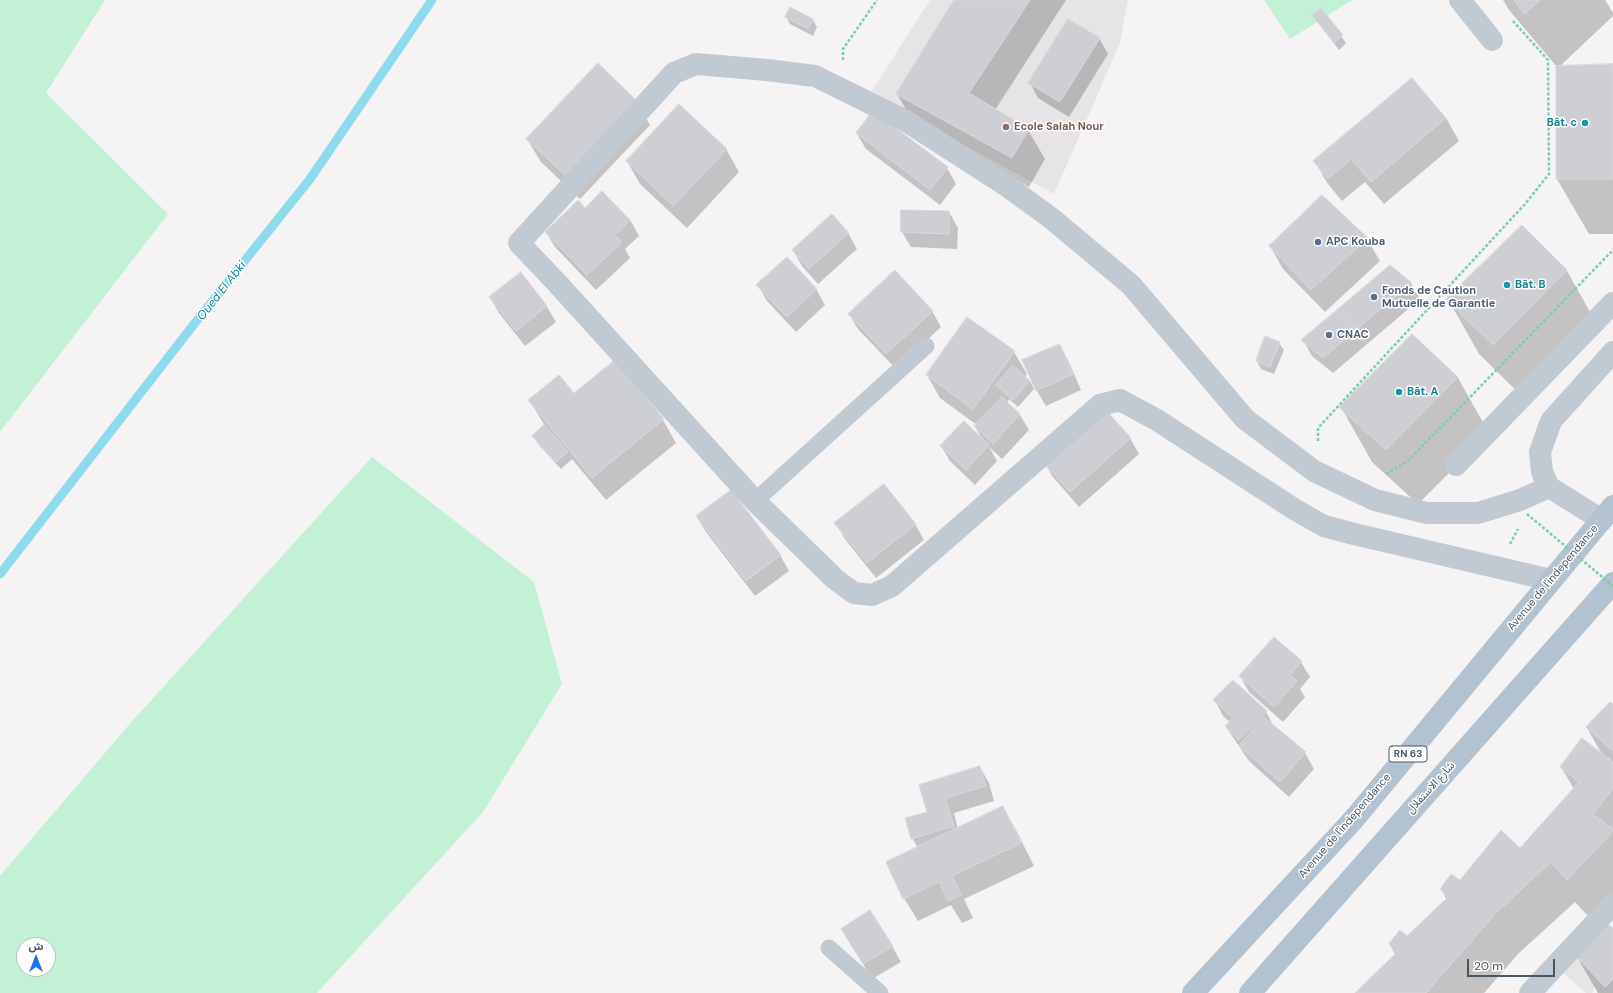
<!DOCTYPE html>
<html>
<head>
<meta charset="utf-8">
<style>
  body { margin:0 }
  #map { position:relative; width:1613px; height:993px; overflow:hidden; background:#f5f3f3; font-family:"DM Sans","Noto Sans Arabic",sans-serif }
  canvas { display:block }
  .north { position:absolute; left:16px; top:937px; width:40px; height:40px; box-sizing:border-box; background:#fff; border:1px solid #b7bbc0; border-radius:50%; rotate:0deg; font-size:11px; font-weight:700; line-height:16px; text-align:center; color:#4a5661 }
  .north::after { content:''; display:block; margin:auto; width:14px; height:18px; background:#1a73e8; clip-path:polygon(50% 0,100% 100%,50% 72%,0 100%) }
  .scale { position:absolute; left:1467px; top:959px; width:88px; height:18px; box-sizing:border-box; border:2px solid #4a5661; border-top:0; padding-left:5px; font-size:12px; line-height:14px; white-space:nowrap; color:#4a5661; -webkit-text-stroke:3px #fff; paint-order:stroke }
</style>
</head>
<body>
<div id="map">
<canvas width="1613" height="993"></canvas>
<div class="north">ش</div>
<div class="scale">20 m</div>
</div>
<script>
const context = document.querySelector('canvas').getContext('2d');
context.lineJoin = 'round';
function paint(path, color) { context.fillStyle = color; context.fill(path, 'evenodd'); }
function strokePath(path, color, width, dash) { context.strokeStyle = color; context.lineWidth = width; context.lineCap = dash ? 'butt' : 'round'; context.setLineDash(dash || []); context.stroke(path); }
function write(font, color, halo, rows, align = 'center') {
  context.font = font + ' "DM Sans","Noto Sans Arabic",sans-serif'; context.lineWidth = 3; context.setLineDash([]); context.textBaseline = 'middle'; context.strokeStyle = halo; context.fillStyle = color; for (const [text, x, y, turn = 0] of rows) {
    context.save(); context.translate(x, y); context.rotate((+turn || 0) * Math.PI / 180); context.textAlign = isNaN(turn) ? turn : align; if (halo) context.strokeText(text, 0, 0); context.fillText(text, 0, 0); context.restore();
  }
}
const education = new Path2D(`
  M930,0H1128L1120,43L1054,194L870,94Z
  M1613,928V993H1597L1595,987L1592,993H1586L1560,970Z`);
const green = new Path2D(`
  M0,0H105L46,93L168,214L0,432Z
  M1264,0H1352L1290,39Z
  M372,457L534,582L562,684L483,812L317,993H0V876L127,727ZM24,945H48V969H24Z`);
const shadow = new Path2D(`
  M955,0H1066L995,110L1028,130L1045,159L1029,187L914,123L897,94Z
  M1503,0H1605L1613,13V16L1559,67L1613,65V234H1589L1557,179V67L1509,10Z
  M790,8L813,20L817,27L813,36L790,24L786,17Z
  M1321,10L1346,43L1339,50L1313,15Z
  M1099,38L1108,54L1069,117L1038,98L1030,83Z
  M637,102L650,125L580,199L541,162L527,139Z
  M1446,118L1459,141L1384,204L1365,182L1342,201L1328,184L1315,162Z
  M857,134L947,168L956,184L940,205L866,149Z
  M726,149L739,172L687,228L640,184L627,161Z
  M602,192L630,220L639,236L625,249L630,258L596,290L555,247L546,232L585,209Z
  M949,212L958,228L957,249L911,247L902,232Z
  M1522,227L1567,271L1598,326L1525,399L1479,354L1448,299Z
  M848,233L857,249L818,284L802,266L793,250Z
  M1367,239L1380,261L1325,312L1283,269L1270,246Z
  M520,274L547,307L556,322L525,346L499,313L490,297Z
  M1411,284L1420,299L1333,373L1312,356L1303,340Z
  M758,285L816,289L825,305L796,332L767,301Z
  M932,311L941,327L896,369L858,329L849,314Z
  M1412,335L1458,378L1489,433L1418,504L1372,462L1341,407Z
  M1279,343L1284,350L1274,374L1261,369L1257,361Z
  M1059,345L1068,360L1081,390L1046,406L1037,391L1024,361Z
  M1014,352L1027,374L1025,378L1030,381L1034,389L1018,407L1009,399L1007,403L1020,415L1029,430L1002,459L989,447L997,461L975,485L950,461L941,446L983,440L975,427L977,425L940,398L927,375Z
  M615,362L663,420L676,443L606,500L572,459L561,469L538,444L534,436L545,426L530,401L574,394Z
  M1130,438L1139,454L1079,507L1053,477L1044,462Z
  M697,517L780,555L789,571L755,596L706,532Z
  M836,523L915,524L924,540L876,578L845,539Z
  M1301,662L1310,677L1300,689L1305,697L1283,722L1249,692L1240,676Z
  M1215,700L1266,712L1274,727L1305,753L1314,769L1289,797L1249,761L1226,727L1230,722L1223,716Z
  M1613,705V895L1591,919L1575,902L1519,953L1484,993H1357L1397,954L1407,937L1447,900L1441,889L1460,881L1520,849L1574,789L1561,767L1603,756L1587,728Z
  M980,767L989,783L994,801L954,813L958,829L1003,808L1016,830L1034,866L964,899L973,918L962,923L951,905L918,921L904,898L918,848L912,838L928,812Z
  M842,929L892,946L901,962L872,979Z
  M1613,929V993H1598L1576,955Z`);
const stream = new Path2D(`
  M0,574L191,328L310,179L432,0`);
const building = new Path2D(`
  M954,0H1030L969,93L1029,129L1012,158L896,94Z
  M1514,0H1540L1525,14Z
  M790,7L813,19L808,29L785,17Z
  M1321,8L1343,35L1334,43L1312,15Z
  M1068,19L1100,38L1060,102L1028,83Z
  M598,63L638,102L567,177L526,139Z
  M1613,64V179H1556V66Z
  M1412,78L1446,118L1371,182L1351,159L1328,179L1313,161Z
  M679,104L727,149L673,206L626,161Z
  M873,111L948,167L930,190L856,133Z
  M602,191L630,220L615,235L622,242L587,275L545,232L578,200L585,208Z
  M1322,195L1368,238L1311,290L1269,246Z
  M901,210L949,211V234L901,232Z
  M832,214L849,233L809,269L792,250Z
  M1522,225L1567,270L1493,345L1446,299Z
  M787,257L817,289L787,317L756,285Z
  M1390,265L1412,283L1357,329L1336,311Z
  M895,270L933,311L886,354L848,314Z
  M521,272L547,306L516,331L489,297Z
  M1336,311L1357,329L1323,358L1301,340Z
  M967,317L1015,351L973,409L926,375Z
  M1412,334L1458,377L1386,450L1339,407Z
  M1265,336L1280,342L1270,367L1256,361Z
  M1060,344L1073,374L1036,391L1022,360Z
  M615,360L664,419L592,478L528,400L559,375L574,393Z
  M1013,366L1030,381L1013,400L996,385Z
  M1002,397L1020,414L993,444L974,426Z
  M1103,407L1131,438L1070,492L1043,462Z
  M964,421L989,445L966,470L940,446Z
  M544,425L568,452L556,462L532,436Z
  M884,484L916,524L867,563L834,523Z
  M731,490L781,555L746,581L696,516Z
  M1274,637L1302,661L1290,675L1297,681L1274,707L1239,676Z
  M1233,680L1267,711L1239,740L1225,726L1233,718L1213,700Z
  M1610,702L1613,704V751L1586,727Z
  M1264,717L1306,752L1280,782L1239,746Z
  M1582,738L1613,762V788L1593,814L1613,829V831L1567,880L1551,862L1496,913L1426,993H1355L1395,954L1389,943L1400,930L1407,936L1448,897L1440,889L1451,874L1460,880L1501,830L1520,848L1579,782L1560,767Z
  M980,766L986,786L945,798L954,826L911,839L905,818L927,812L919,785Z
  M1003,806L1021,843L952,876L961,895L948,901L939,882L903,899L886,862Z
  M870,910L893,946L863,964L841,929Z
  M1602,920L1613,928V979L1605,987L1575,955Z`);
const path = new Path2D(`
  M843,60V49L877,0
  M1318,441V428L1525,204L1549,174L1548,60L1513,21
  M1386,474L1408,461L1613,250
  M1510,544L1518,529`);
const service = new Path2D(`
  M755,501L926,346
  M829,948L880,993`);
const minor = new Path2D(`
  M1460,0L1492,40
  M1456,465L1613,303
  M1549,487L1520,500L1478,513H1427L1375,500L1314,471L1245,419L1131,285L1051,218L1007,186L906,121L815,76L767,70L696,64L674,73L519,243L557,283L755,501L835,579L854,593L872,595L892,586L1100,405L1120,400L1157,420L1294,509L1324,526L1354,534L1551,580
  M1602,520L1549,487L1542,472L1540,452L1551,421L1613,352
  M1530,993L1613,904`);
const primary = new Path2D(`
  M1193,993L1354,819L1613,506
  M1250,993L1613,583`);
const pathBridge = new Path2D(`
  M1527,514L1613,586`);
const markers = [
  [1585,123,4,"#0f9aa8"],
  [1006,127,4,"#8d6e63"],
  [1318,242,4,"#5c6f8a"],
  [1507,285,4,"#0f9aa8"],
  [1374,297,4,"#5c6f8a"],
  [1329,335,4,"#5c6f8a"],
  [1399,392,4,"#0f9aa8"]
];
const shields = [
  [1408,754,38]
];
const shieldNames = [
  ["RN 63",1408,754]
];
const cultureNames = [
  ["Bât. c",1577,123,"right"],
  ["Bât. B",1515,285],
  ["Bât. A",1407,392]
];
const educationNames = [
  ["Ecole Salah Nour",1014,127]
];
const serviceNames = [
  ["APC Kouba",1326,242],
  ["Fonds de Caution",1382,291],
  ["Mutuelle de Garantie",1382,304],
  ["CNAC",1337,335]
];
const streetNames = [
  ["Avenue de l'independance",1553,578,-50],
  ["شارع الاستقلال",1431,788,-48],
  ["Avenue de l'independance",1345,826,-49]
];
const waterNames = [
  ["Oued El Abki",222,291,-52]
];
paint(education, '#e6e4e5');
paint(green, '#c3f1d5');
paint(shadow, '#0003');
strokePath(stream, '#90daee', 9);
paint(building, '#cdcfd5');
strokePath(building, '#d7d9de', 1);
strokePath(path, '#7ad0a6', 2.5, [3, 2]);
strokePath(service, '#c1cad2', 17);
strokePath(minor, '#c1cad2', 22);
strokePath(primary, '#b3c2d1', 22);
strokePath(pathBridge, '#7ad0a6', 2.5, [3, 2]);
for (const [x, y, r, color] of markers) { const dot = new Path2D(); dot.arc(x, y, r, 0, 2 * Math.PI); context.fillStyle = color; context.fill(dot); strokePath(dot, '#fff', 1.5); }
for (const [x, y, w] of shields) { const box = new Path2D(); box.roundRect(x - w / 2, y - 8, w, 16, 3); context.fillStyle = '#fff'; context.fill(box); strokePath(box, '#4a5661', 1); }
write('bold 10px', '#4a5661', null, shieldNames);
write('bold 11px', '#0d838f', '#fff', cultureNames, 'left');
write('bold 11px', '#785e54', '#fff', educationNames, 'left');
write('bold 11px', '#4e5e75', '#fff', serviceNames, 'left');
write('11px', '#4a5661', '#fff', streetNames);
write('italic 12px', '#0c7c9b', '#fff', waterNames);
</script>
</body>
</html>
